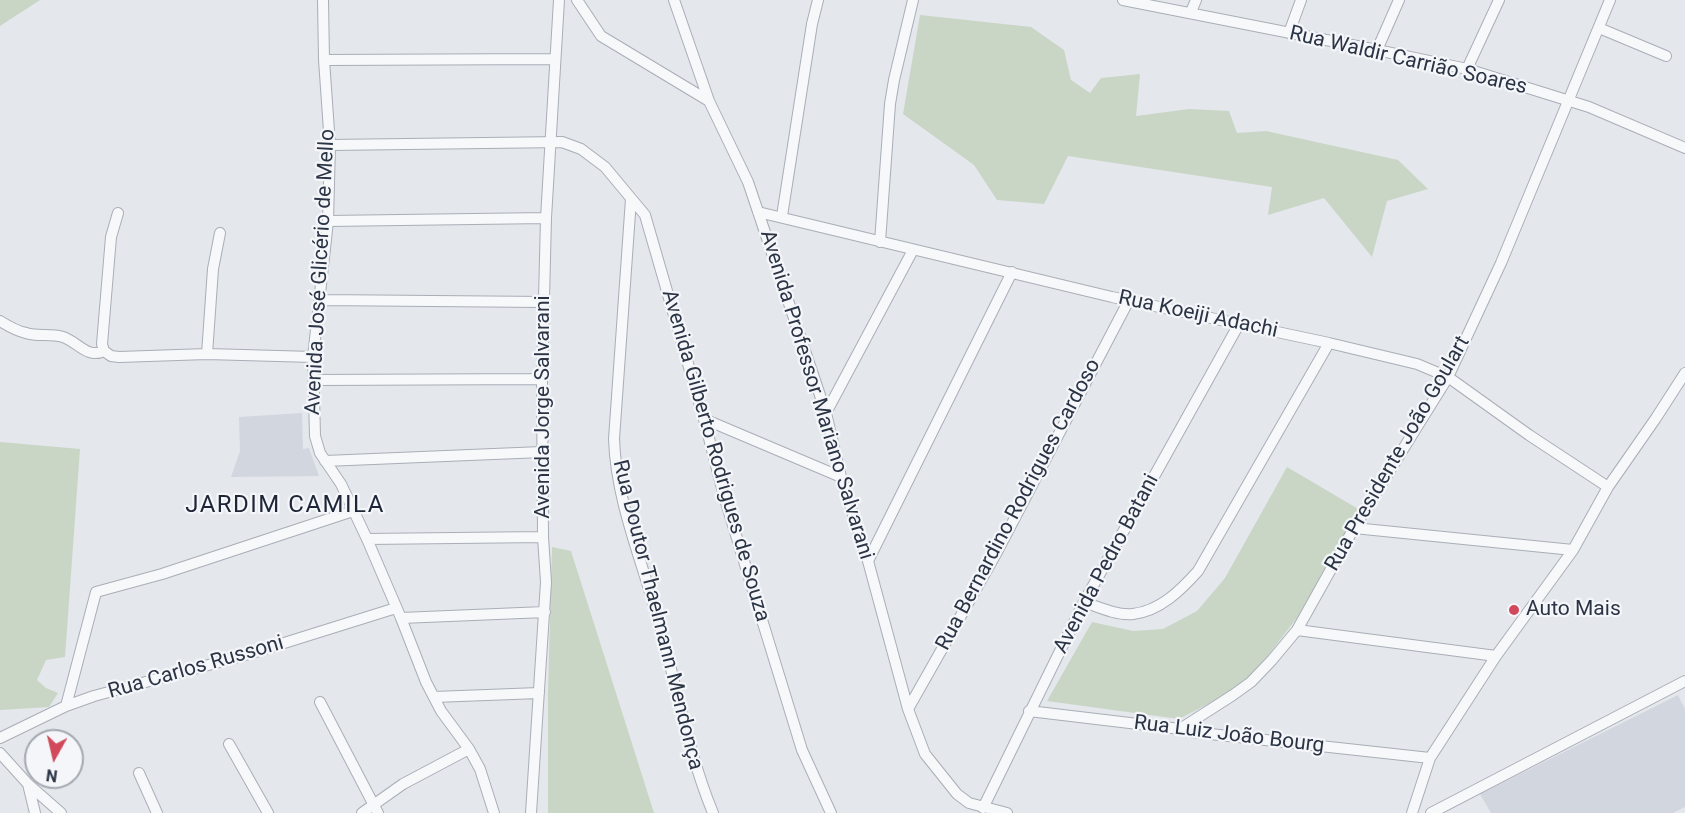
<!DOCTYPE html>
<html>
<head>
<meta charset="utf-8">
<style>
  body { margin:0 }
  #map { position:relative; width:1685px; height:813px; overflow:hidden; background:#e4e7ec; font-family:Roboto,sans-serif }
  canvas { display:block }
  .north { position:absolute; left:24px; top:729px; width:60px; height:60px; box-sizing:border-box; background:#f4f6f9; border:2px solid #a4a8b1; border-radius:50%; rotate:188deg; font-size:16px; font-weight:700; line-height:24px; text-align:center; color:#2b3445 }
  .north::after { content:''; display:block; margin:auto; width:21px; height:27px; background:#d1495b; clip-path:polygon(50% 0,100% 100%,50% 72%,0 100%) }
</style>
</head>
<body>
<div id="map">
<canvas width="1685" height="813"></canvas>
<div class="north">N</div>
</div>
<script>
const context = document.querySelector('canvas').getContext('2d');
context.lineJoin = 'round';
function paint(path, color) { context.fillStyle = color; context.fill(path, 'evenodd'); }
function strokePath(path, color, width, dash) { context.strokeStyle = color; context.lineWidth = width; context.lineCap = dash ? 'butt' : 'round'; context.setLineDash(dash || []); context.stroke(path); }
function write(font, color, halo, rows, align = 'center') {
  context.font = font + ' Roboto,sans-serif'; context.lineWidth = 4.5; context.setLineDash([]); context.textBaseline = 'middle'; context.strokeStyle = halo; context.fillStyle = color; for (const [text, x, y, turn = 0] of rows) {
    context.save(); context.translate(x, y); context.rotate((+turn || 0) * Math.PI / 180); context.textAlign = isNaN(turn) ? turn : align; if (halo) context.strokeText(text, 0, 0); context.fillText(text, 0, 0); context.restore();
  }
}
const built = new Path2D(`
  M302,413L303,449L309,448L319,476L231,477L240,451L239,417Z
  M1678,695L1685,709V807L1673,813H1491L1480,794Z`);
const green = new Path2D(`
  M0,0H40L0,26Z
  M920,15L1031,27L1064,50L1071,80L1090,93L1101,78L1140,74L1136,116L1189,109L1229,111L1237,133L1266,131L1398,160L1428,189L1387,201L1372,257L1324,198L1268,215L1272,187L1068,156L1044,204L997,200L974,165L903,114Z
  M0,442L80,449L65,657L46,660L37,680L46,688L58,693L49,707L0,710Z
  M1287,467L1360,510L1299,615L1270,653L1239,688L1179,719L1047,701L1092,622L1133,631L1163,629L1197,611L1225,578Z
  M552,547L571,551L654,813H548V693Z`);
const street = new Path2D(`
  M323,0L324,60L330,145L328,221L313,357L315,436L320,453L341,484L367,539L401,618L426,682L441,711L469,749L480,769L494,813
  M577,0L601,36L709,101
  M674,0L709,101L748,182L826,413L841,477L868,561L908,709L925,754L957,794L969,803L1007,813
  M1123,0L1377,50L1467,69L1589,107L1685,148
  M1191,12L1196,0
  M1599,28L1666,56
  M1289,33L1301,0
  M1377,50L1399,0
  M324,60L554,59
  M1467,69L1499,0
  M330,145L562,142L581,149L605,167L645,215L704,419L724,496L802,750L831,813
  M631,199L614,439C616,500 641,558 657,616C676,681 687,750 713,813
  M758,212L1112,297L1329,343L1417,364L1448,377L1529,435L1608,487
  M782,216L812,24L818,0
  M328,221L546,218
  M880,242L890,104L894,80L913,0
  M320,300L544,302
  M0,321C8,326 16,331 26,333C37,337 51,333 63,337C78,342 87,359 104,351L111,356L119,357L207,354L313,357
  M104,351L102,344L111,237L118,213
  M207,354L213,269L220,233
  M314,380L542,379
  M826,413L913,250
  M704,419L841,477
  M325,461L542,452
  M1354,528L1573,550
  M367,539L543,537
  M868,561L1012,272
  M1084,602C1098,607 1118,616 1133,614C1160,611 1181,590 1198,571L1329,343
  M401,618L545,612
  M1297,630L1496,656
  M434,697L539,693
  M320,702L378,813
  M66,706L96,592L162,574L353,511
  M908,709L997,552L1129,300
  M1029,711L1180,729L1192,732L1430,758
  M1180,729L1233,695L1251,682L1272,660L1297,630L1354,528L1448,377L1501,263L1610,0
  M0,738L66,706L94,696L249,654L396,608
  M229,744L268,813
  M0,753L28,784L61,813
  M139,773L157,813
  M28,784L35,813
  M983,808L1084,602L1239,324
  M362,813L403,784L469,749
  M531,813L546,582L543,537L542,379L546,218L559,0
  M1412,813L1430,758L1496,656L1573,550L1608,487L1656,418L1685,373
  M1431,813L1685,681`);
const markers = [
  [1514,610,6,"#d1495b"]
];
const streetNames = [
  ["Rua Waldir Carrião Soares",1408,61,13],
  ["Avenida José Glicério de Mello",321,272,-87],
  ["Rua Koeiji Adachi",1198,315,12],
  ["Avenida Professor Mariano Salvarani",816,395,73],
  ["Avenida Jorge Salvarani",544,407,-90],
  ["Rua Presidente João Goulart",1398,454,-60],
  ["Avenida Gilberto Rodrigues de Souza",715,456,74],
  ["Rua Bernardino Rodrigues Cardoso",1019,505,-62],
  ["Avenida Pedro Batani",1107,564,-62],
  ["Rua Doutor Thaelmann Mendonça",657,615,76],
  ["Rua Carlos Russoni",196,668,-16],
  ["Rua Luiz João Bourg",1229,735,7]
];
const poiNames = [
  ["Auto Mais",1526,610]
];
const quarterNames = [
  ["JARDIM CAMILA",285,506]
];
paint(built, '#d2d6de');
paint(green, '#c9d6c5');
strokePath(street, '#a9aeb7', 12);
strokePath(street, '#f7f8fa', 10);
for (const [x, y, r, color] of markers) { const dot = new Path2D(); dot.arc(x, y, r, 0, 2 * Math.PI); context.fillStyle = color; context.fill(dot); strokePath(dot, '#f4f6f9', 2); }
write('21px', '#2b3445', '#f4f6f9', streetNames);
write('21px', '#2b3445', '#f4f6f9', poiNames, 'left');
context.letterSpacing = '1.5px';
write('24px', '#1d2536', '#f4f6f9', quarterNames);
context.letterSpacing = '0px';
</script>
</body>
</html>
